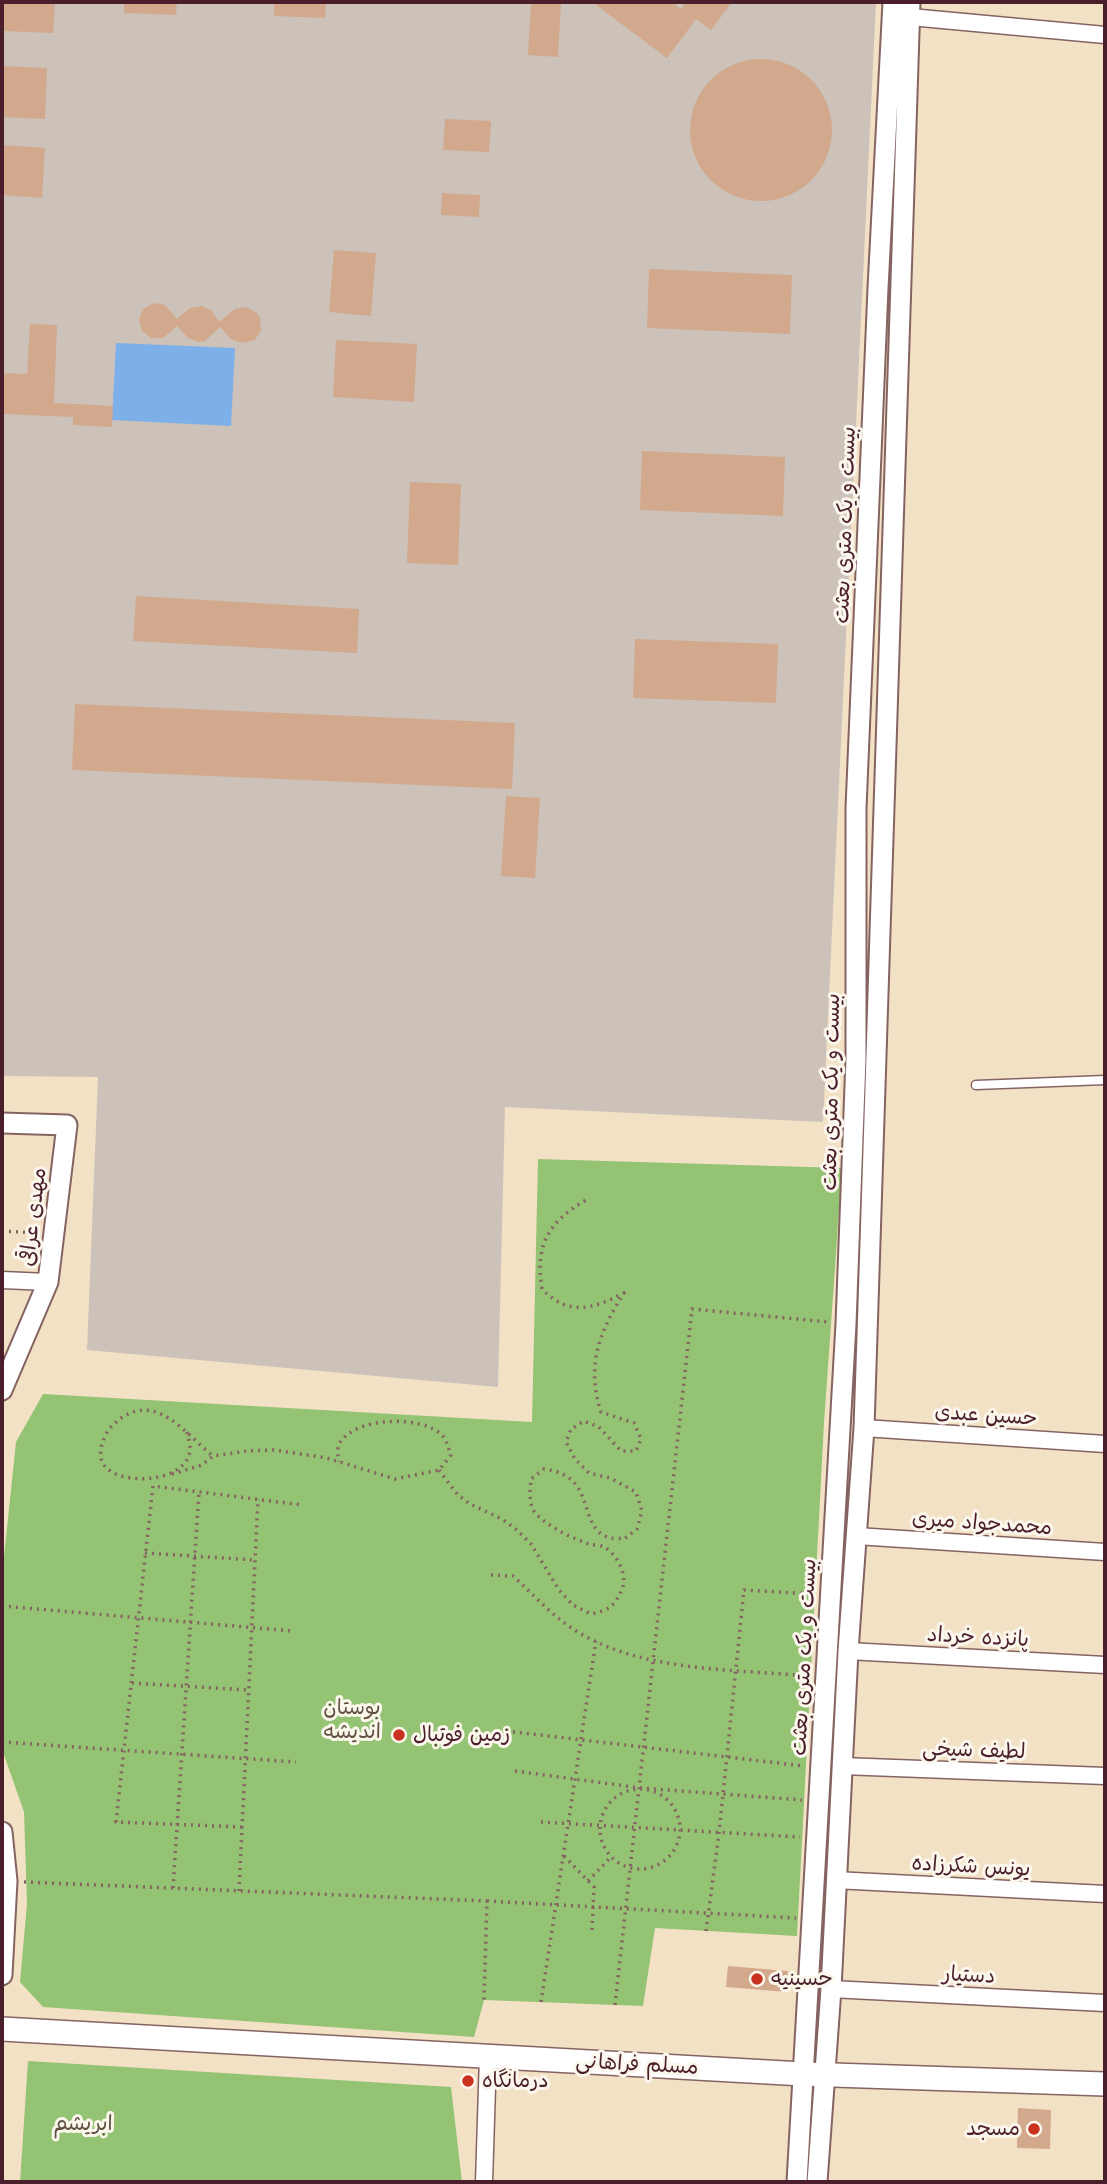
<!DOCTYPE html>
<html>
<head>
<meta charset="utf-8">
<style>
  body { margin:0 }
  #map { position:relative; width:1107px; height:2184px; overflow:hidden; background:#f3e1c6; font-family:Mali,sans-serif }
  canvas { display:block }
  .frame { position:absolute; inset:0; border:4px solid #4a1f2b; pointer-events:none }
</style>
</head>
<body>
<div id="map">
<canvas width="1107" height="2184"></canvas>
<div class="frame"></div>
</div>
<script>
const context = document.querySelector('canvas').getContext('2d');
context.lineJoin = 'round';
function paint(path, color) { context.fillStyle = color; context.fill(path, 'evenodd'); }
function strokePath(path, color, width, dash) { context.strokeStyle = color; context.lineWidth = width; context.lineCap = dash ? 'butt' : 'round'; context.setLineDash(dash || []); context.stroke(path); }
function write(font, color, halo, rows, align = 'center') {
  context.font = font + ' Mali,"Playpen Sans Arabic",sans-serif'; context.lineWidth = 6; context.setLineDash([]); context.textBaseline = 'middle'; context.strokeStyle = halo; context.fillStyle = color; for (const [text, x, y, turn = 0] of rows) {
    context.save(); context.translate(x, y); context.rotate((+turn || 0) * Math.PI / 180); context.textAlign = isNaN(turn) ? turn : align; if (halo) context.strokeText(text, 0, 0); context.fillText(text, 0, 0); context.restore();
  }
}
const industrial = new Path2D(`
  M2,2H876L823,1122L505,1107L498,1387L87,1350L98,1077L2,1076Z`);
const green = new Path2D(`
  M538,1159L842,1168L824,1423L797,1936L655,1928L643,2006L484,2000L474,2037L43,2007L20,1982L27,1904L24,1812L2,1749V1576L16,1442L43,1394L532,1422Z
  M28,2061L451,2087L462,2182H20Z`);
const water = new Path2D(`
  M116,343L235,348L231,426L112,420Z`);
const building = new Path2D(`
  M2,2H55L53,33L2,31Z
  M124,2H177L176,15L124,13Z
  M274,2H326L325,18L274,16Z
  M592,2H672L681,9L686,2H732L711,30L696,19L667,58Z
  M531,3L561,4L558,57L528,55Z
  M690 130a71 71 0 1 1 142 0a71 71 0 1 1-142 0Z
  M2,66L47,68L45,119L2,117Z
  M445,119L491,121L489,152L443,150Z
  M2,145L45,148L42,198L2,195Z
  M442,193L480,195L479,217L441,215Z
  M334,250L376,253L371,316L329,312Z
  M649,269L792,275L790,334L647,328Z
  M154,303L165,305L177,319L190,308L202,306L212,311L219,322L235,309L246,307L257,313L260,318L261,330L255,340L243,343L232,340L220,327L205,341L199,342L188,338L177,326L163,338H151L142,331L139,320L143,309Z
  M30,324L57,325L54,403L113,406L112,427L73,425V417L2,414V373L27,374Z
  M336,340L417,344L414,402L333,397Z
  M642,451L785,457L783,516L640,510Z
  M410,482L461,484L458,565L407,563Z
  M136,596L359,609L357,653L133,641Z
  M635,639L778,644L776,703L633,698Z
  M75,704L515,723L512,789L72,770Z
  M506,796L540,798L535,878L501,876Z
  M728,1966L788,1971L787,1992L726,1987Z
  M1018,2108L1051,2110L1050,2149L1017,2148Z`);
const path = new Path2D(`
  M2,1231L38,1233
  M187,1432C188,1436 190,1443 190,1448C190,1486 106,1488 101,1458C99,1446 106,1431 114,1424C154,1387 184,1433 213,1456
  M439,1470L457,1494L470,1504L502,1519L517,1530L531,1544L559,1590L573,1605L591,1614C609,1610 615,1606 622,1589C628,1575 617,1554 604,1547C600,1545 593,1545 589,1544C571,1538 551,1528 537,1515C528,1506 530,1491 531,1479L544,1469C598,1476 576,1524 607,1537C611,1539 619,1538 624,1539L637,1529L642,1511L636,1492L610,1478L589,1473L575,1459L566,1442L571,1429L584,1421L599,1427L621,1451H636L641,1439L634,1423L601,1412C586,1366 599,1332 624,1293C592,1309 570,1317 542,1289C535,1245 548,1222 586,1200
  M172,1474L202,1465L213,1456L247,1451L274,1450L327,1458L395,1479L439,1470L451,1455C448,1448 447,1440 442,1435C421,1415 359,1417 341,1441C336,1447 338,1455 339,1462
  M145,1553L255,1560
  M491,1575L513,1576C533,1594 550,1614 573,1629C639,1672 732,1669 809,1676
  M2,1606L292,1631
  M132,1683L249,1690
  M506,1731L804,1766
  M2,1742L296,1762
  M515,1771L641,1788L802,1800
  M600 1829a40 40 0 1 1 80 0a40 40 0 1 1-80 0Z
  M541,1822L800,1837
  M242,1827L116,1822L153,1486L302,1505
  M564,1856L594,1887L592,1930
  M588,1881L611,1857
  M24,1882L487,1901L484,2000
  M173,1888L199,1492
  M239,1891L258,1499
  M487,1901L796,1918
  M706,1931L719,1833L744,1590L813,1594
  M541,2002L596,1641
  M615,2005L692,1309L829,1322`);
const service = new Path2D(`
  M976,1085L1105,1080`);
const minor = new Path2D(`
  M910,17L1105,35
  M2,1280L48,1282
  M864,1428L1105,1444
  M856,1536L1105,1552
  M848,1651L1105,1665
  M842,1766L1105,1776
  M835,1880L1105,1894
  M831,1989L1105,2003
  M484,2182L488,2056`);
const tertiary = new Path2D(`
  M2,1123L67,1125L48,1282L2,1390
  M2,1832L7,1881L2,1975
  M797,2182L846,1324L856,1059V808L878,288L893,2
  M817,2182L831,1989L848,1651L864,1428L910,2`);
const secondary = new Path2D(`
  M2,2029L803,2074L1105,2084`);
const markers = [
  [399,1735,7,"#c8321e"],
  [757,1979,7,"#c8321e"],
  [468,2081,7,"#c8321e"],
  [1034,2129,7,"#c8321e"]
];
const streetNames = [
  ["بیست و یک متری بعثت",845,525,-88],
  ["بیست و یک متری بعثت",831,1092,-89],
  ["مهدی عراقی",33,1217,-83],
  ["حسین عبدی",986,1415,4],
  ["محمدجواد میری",982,1523,4],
  ["پانزده خرداد",978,1637,3],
  ["بیست و یک متری بعثت",804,1657,-87],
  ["لطیف شیخی",974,1750,2],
  ["یونس شکرزاده",971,1866,3],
  ["دستیار",969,1975,3],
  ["مسلم فراهانی",637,2064,3]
];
const parkNames = [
  ["بوستان",352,1708],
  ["اندیشه",352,1732],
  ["ابریشم",83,2124]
];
const poiNames = [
  ["زمین فوتبال",413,1735],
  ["حسینیه",771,1979],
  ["درمانگاه",482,2081],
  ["مسجد",1020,2129,"right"]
];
paint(industrial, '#ccc2b9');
paint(green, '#93c373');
paint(water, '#7dafe9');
paint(building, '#d2a98c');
strokePath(service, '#856361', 11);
strokePath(minor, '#856361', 19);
strokePath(tertiary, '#856361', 23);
strokePath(secondary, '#856361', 26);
strokePath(path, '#856361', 3.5, [2, 5]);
strokePath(service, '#fff', 8);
strokePath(minor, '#fff', 16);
strokePath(tertiary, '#fff', 19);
strokePath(secondary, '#fff', 23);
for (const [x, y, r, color] of markers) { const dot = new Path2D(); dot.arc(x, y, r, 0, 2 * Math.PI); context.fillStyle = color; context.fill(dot); strokePath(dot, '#fbf7ec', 2.5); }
write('21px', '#4a1f2b', '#fbf7ec', streetNames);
write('21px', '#605041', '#fbf7ec', parkNames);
write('21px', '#4a1f2b', '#fbf7ec', poiNames, 'left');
</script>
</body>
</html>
